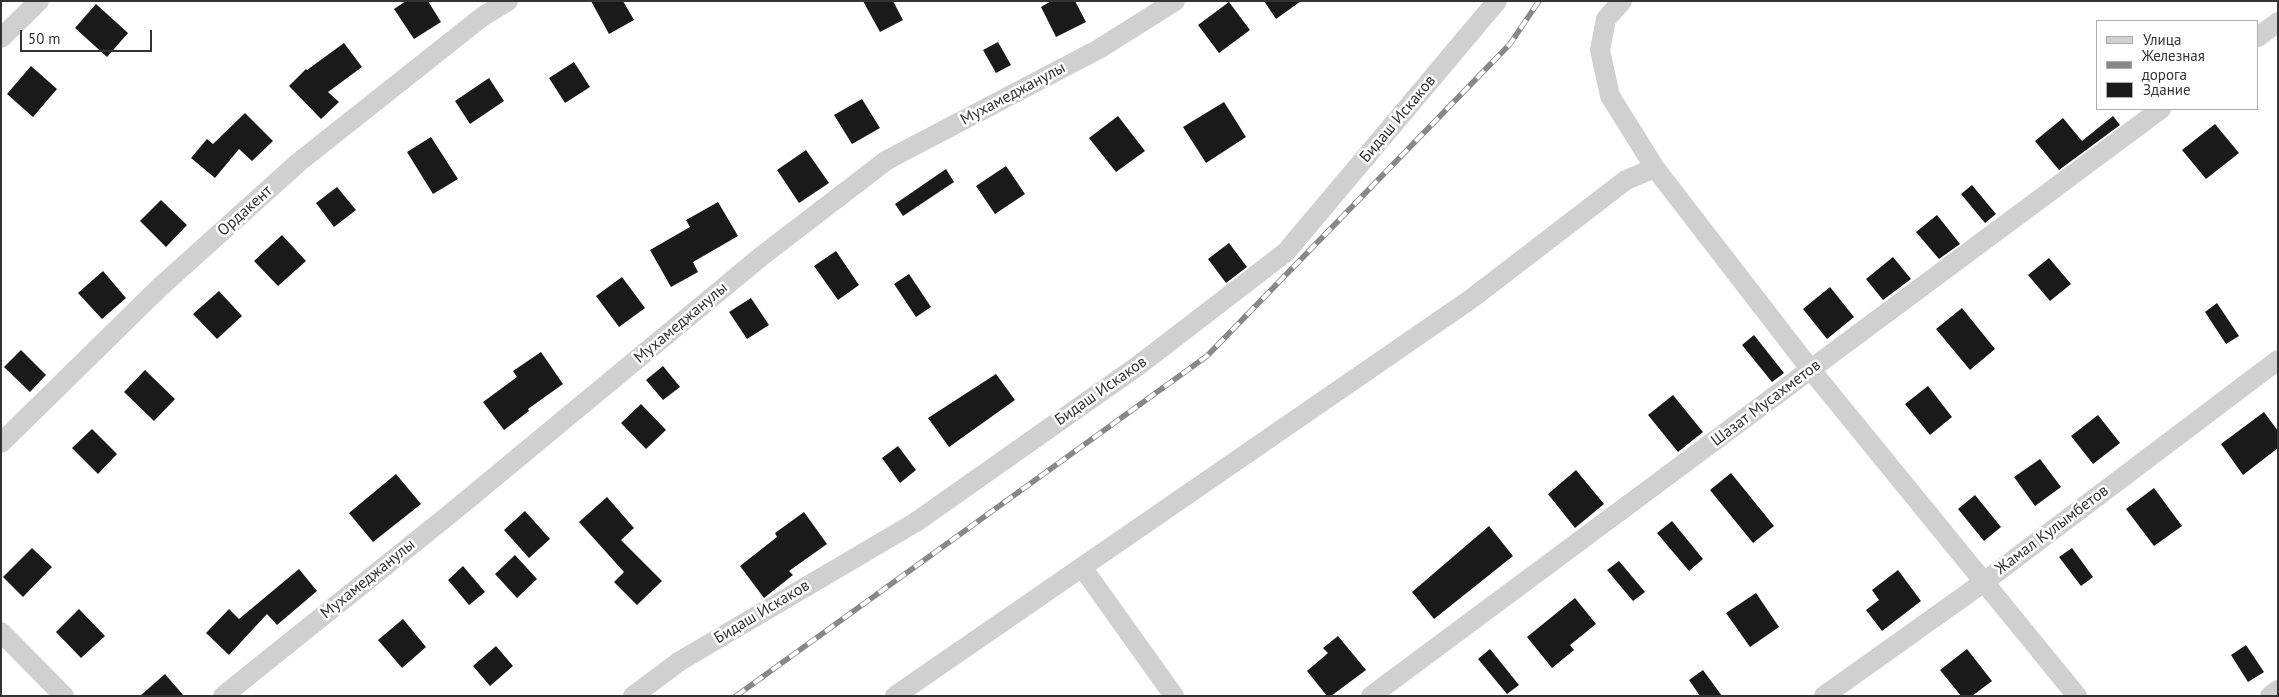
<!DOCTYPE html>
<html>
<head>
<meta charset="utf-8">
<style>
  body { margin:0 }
  #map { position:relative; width:2279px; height:697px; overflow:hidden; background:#fff; font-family:"PT Sans",sans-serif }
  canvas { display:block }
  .frame { position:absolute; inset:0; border:2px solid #333; pointer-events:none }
  .legend { position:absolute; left:2096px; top:20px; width:162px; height:90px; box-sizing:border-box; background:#fff; border:1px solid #adadad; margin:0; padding:6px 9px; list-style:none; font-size:15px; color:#333 }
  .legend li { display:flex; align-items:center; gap:10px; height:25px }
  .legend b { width:25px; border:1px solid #adadad }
  .scale { position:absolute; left:20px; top:30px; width:132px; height:22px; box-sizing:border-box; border:2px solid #333; border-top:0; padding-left:6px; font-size:15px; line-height:18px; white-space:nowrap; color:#333; -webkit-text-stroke:4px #fff; paint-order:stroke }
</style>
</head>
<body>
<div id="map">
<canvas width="2279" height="697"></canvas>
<div class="frame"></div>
<ul class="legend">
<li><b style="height:6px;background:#d0d0d0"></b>Улица</li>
<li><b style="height:6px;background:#888"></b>Железная дорога</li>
<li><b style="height:14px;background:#1a1a1a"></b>Здание</li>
</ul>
<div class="scale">50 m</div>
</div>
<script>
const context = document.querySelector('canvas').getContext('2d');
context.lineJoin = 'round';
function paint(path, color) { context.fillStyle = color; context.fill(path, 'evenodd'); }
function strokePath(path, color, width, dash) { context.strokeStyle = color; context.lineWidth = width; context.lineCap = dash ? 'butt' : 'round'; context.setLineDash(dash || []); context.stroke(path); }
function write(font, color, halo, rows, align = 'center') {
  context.font = font + ' "PT Sans",sans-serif'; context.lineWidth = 5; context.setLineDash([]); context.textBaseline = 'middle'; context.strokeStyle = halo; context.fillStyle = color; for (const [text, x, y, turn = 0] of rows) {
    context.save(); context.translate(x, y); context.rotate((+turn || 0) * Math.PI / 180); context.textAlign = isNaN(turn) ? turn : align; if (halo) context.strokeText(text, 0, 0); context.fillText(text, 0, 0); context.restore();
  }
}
const building = new Path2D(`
  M406,1H428L441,22L414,39L394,9Z
  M591,1H623L634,20L609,34Z
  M863,1H893L903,20L880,32Z
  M1051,1H1075L1086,22L1056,37L1041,7Z
  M1264,1H1301L1276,19Z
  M1229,2L1250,30L1219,53L1198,25Z
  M96,4L128,33L107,57L75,28Z
  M998,42L1011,65L996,73L983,50Z
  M344,43L362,67L328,92L339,102L321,119L289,86L306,69L307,70Z
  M574,62L590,87L565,103L549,78Z
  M31,66L57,89L33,117L7,94Z
  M489,78L504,101L470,124L455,101Z
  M862,99L880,128L852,144L834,115Z
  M1224,102L1246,137L1206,163L1183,127Z
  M245,113L273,141L252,161L239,149L215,178L191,158L207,139L213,144Z
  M1118,116L1145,151L1116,172L1089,138Z
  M2113,116L2120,125L2059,170L2035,141L2063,118L2082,141Z
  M2215,124L2239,153L2206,179L2182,150Z
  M431,137L458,179L433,194L407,152Z
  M806,150L829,183L799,203L777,170Z
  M1006,166L1025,194L995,214L976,186Z
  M946,169L954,182L903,216L895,204Z
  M1972,185L1996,214L1985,223L1961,194Z
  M337,187L356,210L334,227L316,203Z
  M161,200L187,225L166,247L140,221Z
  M718,202L738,236L693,262L698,272L671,287L650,250L690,227L686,220Z
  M1937,215L1960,244L1939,259L1916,232Z
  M282,235L306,261L278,286L254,261Z
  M1229,243L1247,267L1226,283L1208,259Z
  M836,251L859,285L838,300L814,266Z
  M1893,257L1911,279L1883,300L1866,279Z
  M2049,258L2071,284L2050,301L2028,275Z
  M103,271L126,298L102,319L78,293Z
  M909,274L931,307L916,317L894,284Z
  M622,277L645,308L619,327L596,296Z
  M1830,287L1854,317L1827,339L1803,309Z
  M219,291L242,316L217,339L193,314Z
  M751,298L769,325L747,339L729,312Z
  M2217,303L2239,336L2226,344L2205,312Z
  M1962,308L1995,349L1970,370L1936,329Z
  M1754,335L1784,373L1772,382L1742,345Z
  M21,350L46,375L30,392L4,367Z
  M541,352L563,384L528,409L529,411L504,430L483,402L517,377L513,371Z
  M663,366L680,387L663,400L646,380Z
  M145,370L175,399L154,421L124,392Z
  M996,374L1015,400L949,447L928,418Z
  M1928,386L1952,417L1930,435L1905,404Z
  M1673,395L1703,432L1678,452L1648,415Z
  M641,404L666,430L646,449L621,423Z
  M2264,412L2278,431V448L2243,475L2221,444Z
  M2098,415L2120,443L2093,464L2071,436Z
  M92,429L117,454L98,474L72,448Z
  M898,446L916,470L900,483L882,458Z
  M2040,459L2061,487L2035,506L2014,477Z
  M1576,470L1604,504L1575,528L1548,494Z
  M1731,473L1774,526L1753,543L1710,490Z
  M396,474L421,504L373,542L349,513Z
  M2154,488L2182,526L2154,546L2126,509Z
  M1975,495L2001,527L1984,541L1958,509Z
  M607,497L634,528L621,540L662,581L637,605L614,582L624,572L579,522Z
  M525,511L550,539L529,558L504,530Z
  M804,512L827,544L789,571L793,575L764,598L740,566L777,537L775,533Z
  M1672,521L1703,559L1689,571L1657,533Z
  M1489,526L1513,556L1434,619L1412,592Z
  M32,548L52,567L23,597L3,577Z
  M2072,548L2093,577L2081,586L2059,557Z
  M515,555L537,579L517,598L495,574Z
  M1619,561L1645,592L1633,601L1607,570Z
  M463,566L485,592L469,605L448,580Z
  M299,569L317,591L277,625L267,614L229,655L206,633L229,609L239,619Z
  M1898,570L1921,601L1882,631L1866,610L1879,600L1872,590Z
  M1756,593L1779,627L1750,647L1726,613Z
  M1575,598L1596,624L1570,645L1574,650L1552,668L1527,637Z
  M79,609L105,636L81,658L56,632Z
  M403,619L426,647L402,668L378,640Z
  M1338,636L1366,670L1331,696H1327L1307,671L1328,653L1323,648Z
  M2246,645L2264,672L2248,682L2231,655Z
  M496,646L513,666L490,686L473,666Z
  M1490,649L1519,685L1507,694L1478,659Z
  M1967,649L1992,681L1972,696H1961L1940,670Z
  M1703,670L1722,696H1700L1689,680Z
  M165,674L184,696H140Z`);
const street = new Path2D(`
  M2258,37L2278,22
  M1,38L39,1
  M1655,168L1811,370L2077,696
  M1,443L159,288L299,162L482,17L508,1
  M1082,567L1174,696
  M1,632L64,696
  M223,696L450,514L763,255L887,160L1099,49L1175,1
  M633,696L680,661L916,522L1139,365L1286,252L1497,1
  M895,696L1471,299L1626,180L1655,168L1610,96L1600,50L1606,19L1622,1
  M1371,696L2161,109
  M1824,696L1984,582L2278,360
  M2270,696L2278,690`);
const rail = new Path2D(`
  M736,696L1207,356L1510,44L1539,1`);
const streetNames = [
  ["Мухамеджанулы",1013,94,-28],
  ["Бидаш Искаков",1398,119,-50],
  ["Ордакент",245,211,-42],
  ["Мухамеджанулы",681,323,-40],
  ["Бидаш Искаков",1101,391,-35],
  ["Шазат Мусахметов",1766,403,-37],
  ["Жамал Кулымбетов",2052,530,-37],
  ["Мухамеджанулы",368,579,-39],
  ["Бидаш Искаков",762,612,-31]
];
paint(building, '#1a1a1a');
strokePath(street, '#d0d0d0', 20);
strokePath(rail, '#888', 5.5);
strokePath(rail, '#fff', 4, [11]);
write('16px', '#333', '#fff', streetNames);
</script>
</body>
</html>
